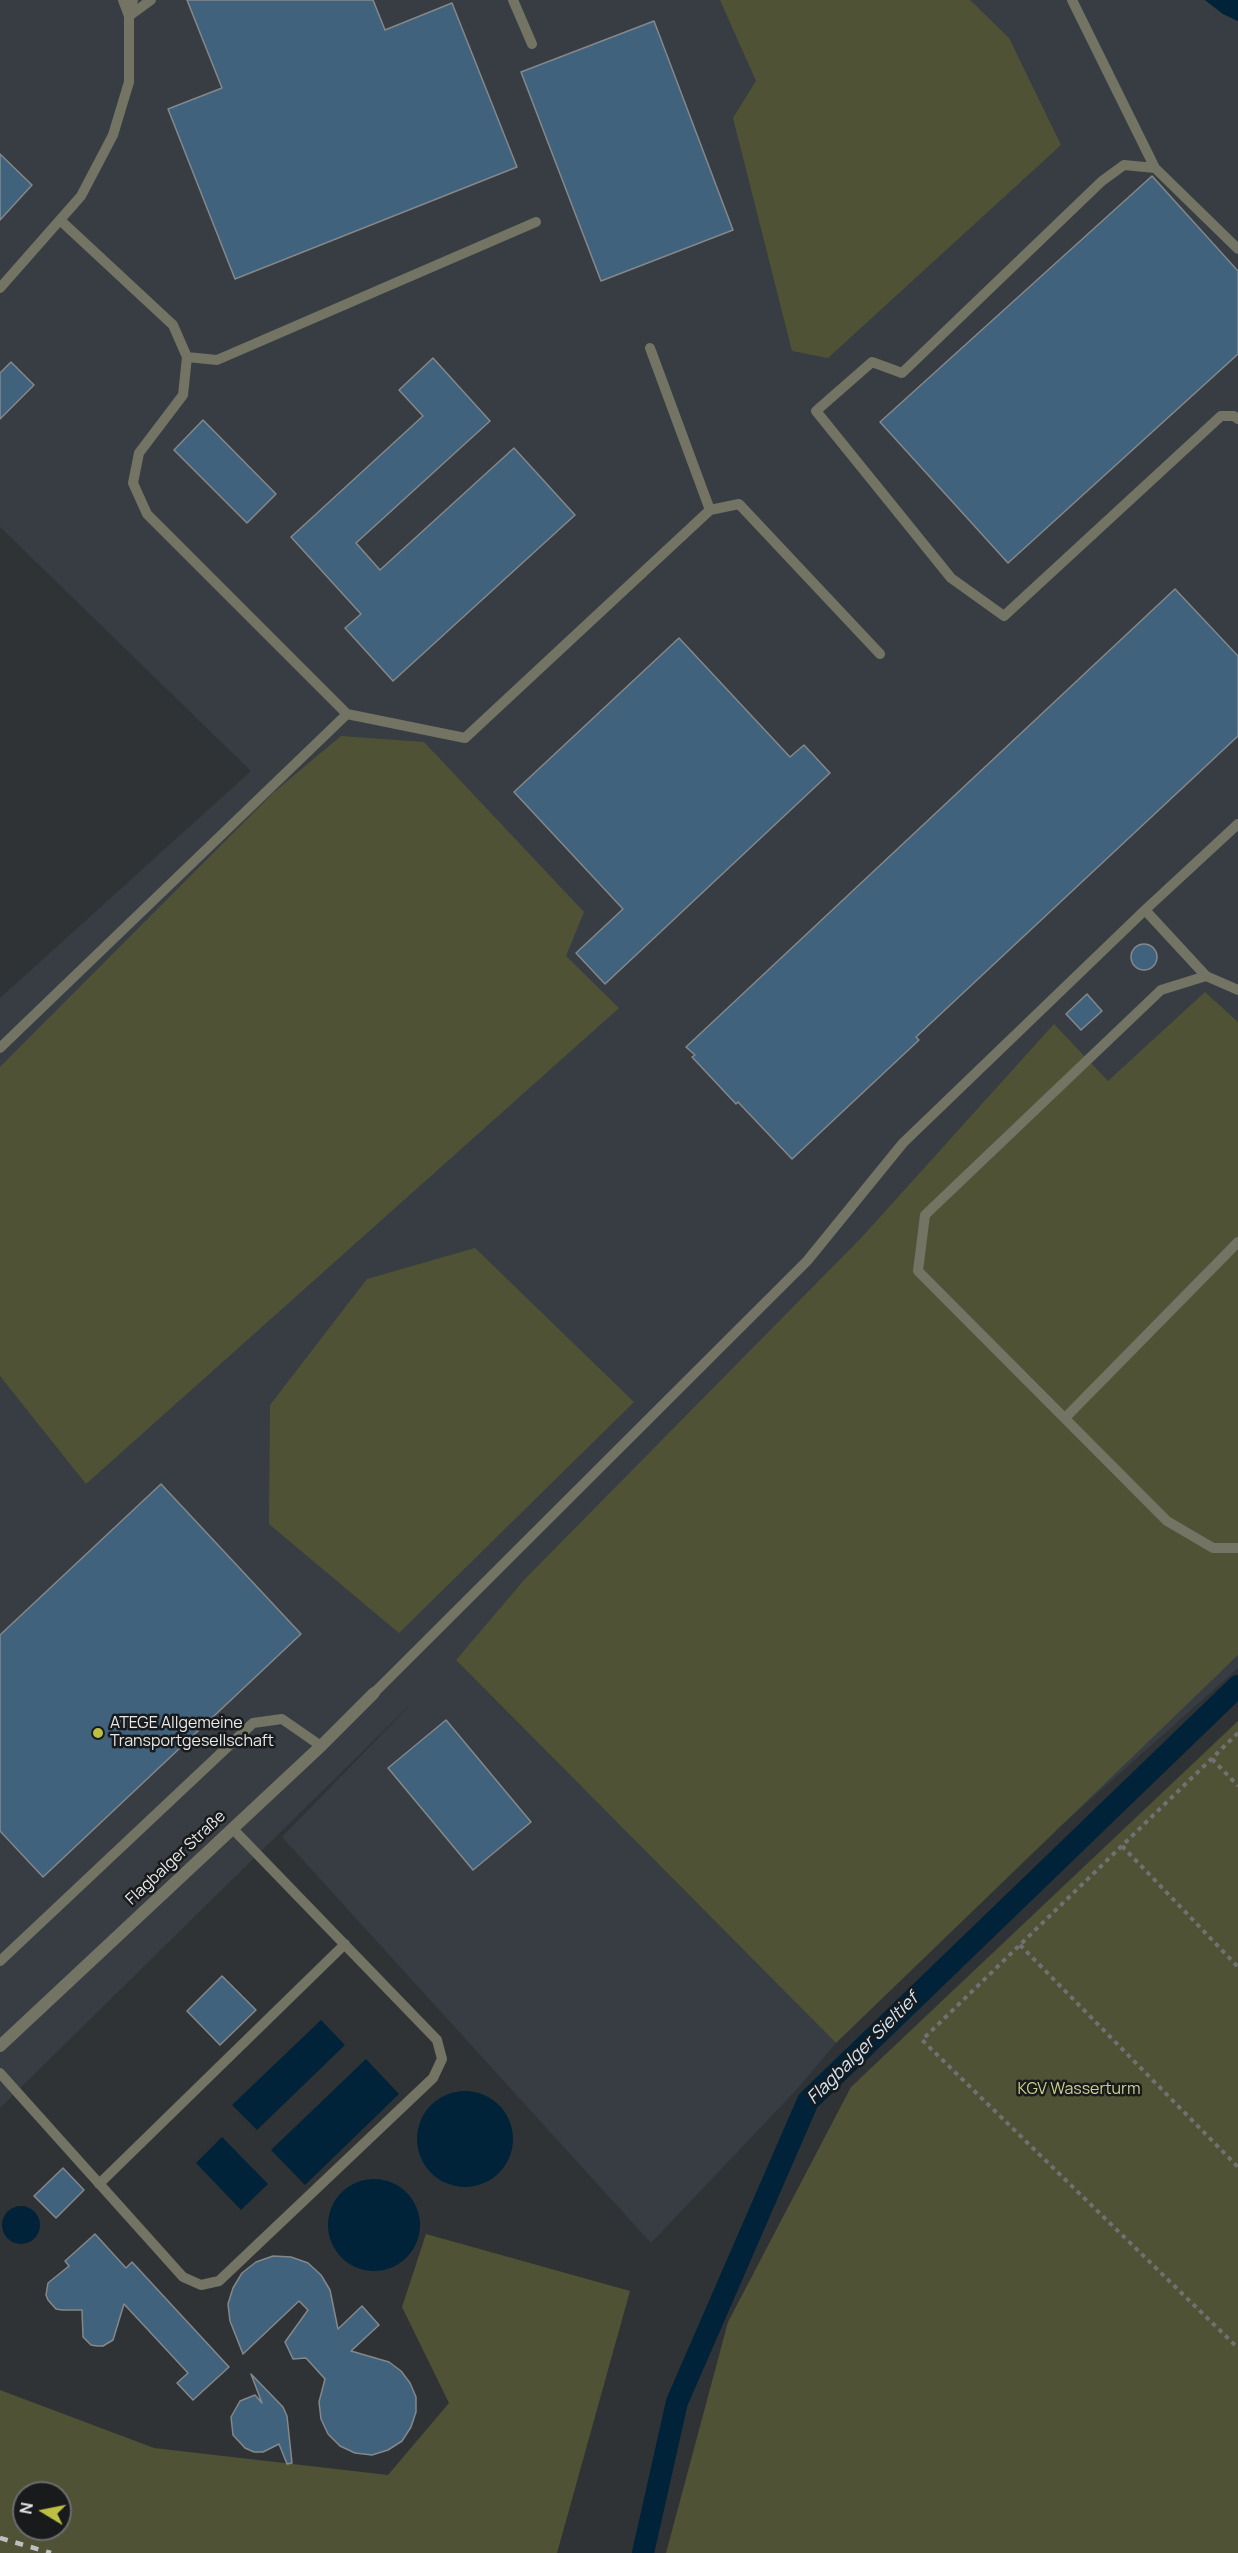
<!DOCTYPE html>
<html>
<head>
<meta charset="utf-8">
<style>
  body { margin:0 }
  #map { position:relative; width:1238px; height:2553px; overflow:hidden; background:#303335; font-family:Manrope,sans-serif }
  canvas { display:block }
  .north { position:absolute; left:12px; top:2481px; width:60px; height:60px; box-sizing:border-box; background:#191a1b; border:2px solid #6b6c6d; border-radius:50%; rotate:280deg; font-size:16px; font-weight:700; line-height:24px; text-align:center; color:#e6e8e9 }
  .north::after { content:''; display:block; margin:auto; width:21px; height:27px; background:#bdbf43; clip-path:polygon(50% 0,100% 100%,50% 72%,0 100%) }
</style>
</head>
<body>
<div id="map">
<canvas width="1238" height="2553"></canvas>
<div class="north">N</div>
</div>
<script>
const context = document.querySelector('canvas').getContext('2d');
context.lineJoin = 'round';
function paint(path, color) { context.fillStyle = color; context.fill(path, 'evenodd'); }
function strokePath(path, color, width, dash) { context.strokeStyle = color; context.lineWidth = width; context.lineCap = dash ? 'butt' : 'round'; context.setLineDash(dash || []); context.stroke(path); }
function write(font, color, halo, rows, align = 'center') {
  context.font = font + ' Manrope,sans-serif'; context.lineWidth = 5; context.setLineDash([]); context.textBaseline = 'middle'; context.strokeStyle = halo; context.fillStyle = color; for (const [text, x, y, turn = 0] of rows) {
    context.save(); context.translate(x, y); context.rotate((+turn || 0) * Math.PI / 180); context.textAlign = isNaN(turn) ? turn : align; if (halo) context.strokeText(text, 0, 0); context.fillText(text, 0, 0); context.restore();
  }
}
const built = new Path2D(`
  M0,0H1205L1223,14L1238,21V1668L898,1971L524,1581L456,1660L836,2043L798,2088L651,2243L282,1837L421,1694L0,2108V998L251,771L0,527Z`);
const green = new Path2D(`
  M720,0H970L1009,38L1061,145L828,358L792,351L733,118L756,81Z
  M341,736L424,742L584,912L566,956L619,1008L86,1484L0,1376V1067L273,793Z
  M1205,992L1238,1022V1655L836,2043L456,1660L524,1580L862,1237L1054,1024L1108,1081Z
  M475,1248L634,1402L399,1633L269,1524L270,1405L367,1279Z
  M1238,1721V2553H666L728,2322L851,2087Z
  M426,2234L630,2291L557,2553H0V2390L154,2448L388,2475L449,2403L402,2307ZM24,2493H60V2529H24Z`);
const water = new Path2D(`
  M1205,0H1238V21L1223,14Z
  M321,2020L345,2045L257,2130L232,2105Z
  M366,2059L399,2094L305,2185L271,2150Z
  M417 2139a48 48 0 1 1 96 0a48 48 0 1 1-96 0Z
  M222,2137L268,2184L241,2210L196,2163Z
  M328 2225a46 46 0 1 1 92 0a46 46 0 1 1-92 0Z
  M2 2225a19 19 0 1 1 38 0a19 19 0 1 1-38 0Z`);
const canal = new Path2D(`
  M643,2553L677,2402L808,2101L1238,1686`);
const building = new Path2D(`
  M187,0H373L385,30L452,3L517,167L235,279L168,109L222,88Z
  M654,21L733,230L601,281L521,72Z
  M0,154L32,185L0,220Z
  M1152,176L1238,271V354L1008,563L880,422Z
  M433,358L490,421L356,543L380,570L514,448L575,515L393,681L345,628L361,614L291,537L423,416L399,390Z
  M11,362L34,385L0,419V373Z
  M203,420L276,494L247,523L174,450Z
  M1175,589L1238,656V736L916,1037L919,1040L792,1159L738,1102L736,1104L692,1057L695,1055L686,1047Z
  M679,638L790,757L804,745L830,773L605,984L576,953L623,909L514,792Z
  M1131 957a13 13 0 1 1 26 0a13 13 0 1 1-26 0Z
  M1087,994L1102,1011L1081,1030L1066,1014Z
  M161,1484L301,1634L43,1877L0,1831V1635Z
  M446,1720L531,1822L473,1870L388,1768Z
  M222,1976L256,2010L220,2045L187,2011Z
  M63,2168L84,2190L56,2218L34,2196Z
  M95,2234L126,2268L132,2262L229,2367L193,2400L177,2383L188,2373L124,2304L113,2340L103,2346H97L91,2345L83,2337L82,2310H62L56,2309L48,2300L46,2295L48,2283L69,2266L65,2261Z
  M273,2256L291,2257L308,2263L321,2275L330,2290L338,2329L362,2306L379,2325L351,2351L389,2362L401,2371L410,2383L416,2397V2412L411,2427L402,2441L388,2450L372,2455L355,2453L340,2446L328,2434L321,2419L319,2402L325,2379L306,2358L293,2359L285,2342L308,2310L299,2301L243,2354L230,2321L228,2304L233,2288L242,2273L256,2262Z
  M251,2374L283,2407L287,2416L292,2463L287,2464L279,2444L263,2452H254L245,2448L233,2435L231,2417L240,2401L255,2395L262,2403Z`);
const path = new Path2D(`
  M1238,1733L922,2040L1238,2348
  M1212,1759L1238,1786
  M1122,1846L1238,1967
  M1020,1945L1238,2167`);
const service = new Path2D(`
  M123,0L129,16L151,0
  M513,0L532,44
  M1072,0L1155,168
  M60,220L173,325L187,357L183,395L139,453L133,483L147,514L347,714
  M1238,249L1155,168L1124,165L1102,181L902,373L872,362L816,411L951,578L1004,616L1221,416H1234L1238,419
  M0,288L81,196L113,135L129,82V16L133,0
  M650,348L710,510
  M187,357L217,360L536,222
  M1145,910L1206,976
  M1238,990L1206,976L1161,990L925,1215L918,1271L1167,1521L1213,1548H1238
  M0,1048L347,714L465,738L710,510L739,504L880,654
  M1065,1418L1238,1242
  M374,1693L807,1261L903,1143L1145,910L1238,824
  M0,1961L253,1723L282,1719L321,1746
  M0,2073L183,2277L201,2285L219,2281L433,2078L442,2059L437,2040L232,1828
  M99,2184L345,1944`);
const minor = new Path2D(`
  M0,2046L321,1746L374,1693`);
const rail = new Path2D(`
  M0,2538L51,2553`);
const markers = [
  [98,1733,6,"#bdbf43"]
];
const poiNames = [
  ["ATEGE Allgemeine",110,1724],
  ["Transportgesellschaft",110,1742]
];
const streetNames = [
  ["Flagbalger Straße",176,1858,-43]
];
const parkNames = [
  ["KGV Wasserturm",1079,2090]
];
const waterNames = [
  ["Flagbalger Sieltief",863,2049,-45]
];
paint(built, '#373d43');
paint(green, '#505235');
paint(water, '#002339');
strokePath(canal, '#002339', 22);
paint(building, '#40627c');
strokePath(building, '#85888a', 1.5);
strokePath(path, '#6f7173', 4, [4.5, 4.5]);
strokePath(service, '#737463', 10);
strokePath(minor, '#737463', 12);
strokePath(rail, '#bdc0c1', 4.5, [8, 8]);
for (const [x, y, r, color] of markers) { const dot = new Path2D(); dot.arc(x, y, r, 0, 2 * Math.PI); context.fillStyle = color; context.fill(dot); strokePath(dot, '#191a1b', 2); }
write('16px', '#e6e8e9', '#191a1b', poiNames, 'left');
write('16px', '#e6e8e9', '#191a1b', streetNames);
write('16px', '#ced18e', '#191a1b', parkNames);
write('italic 18px', '#cfe7f9', '#191a1b', waterNames);
</script>
</body>
</html>
